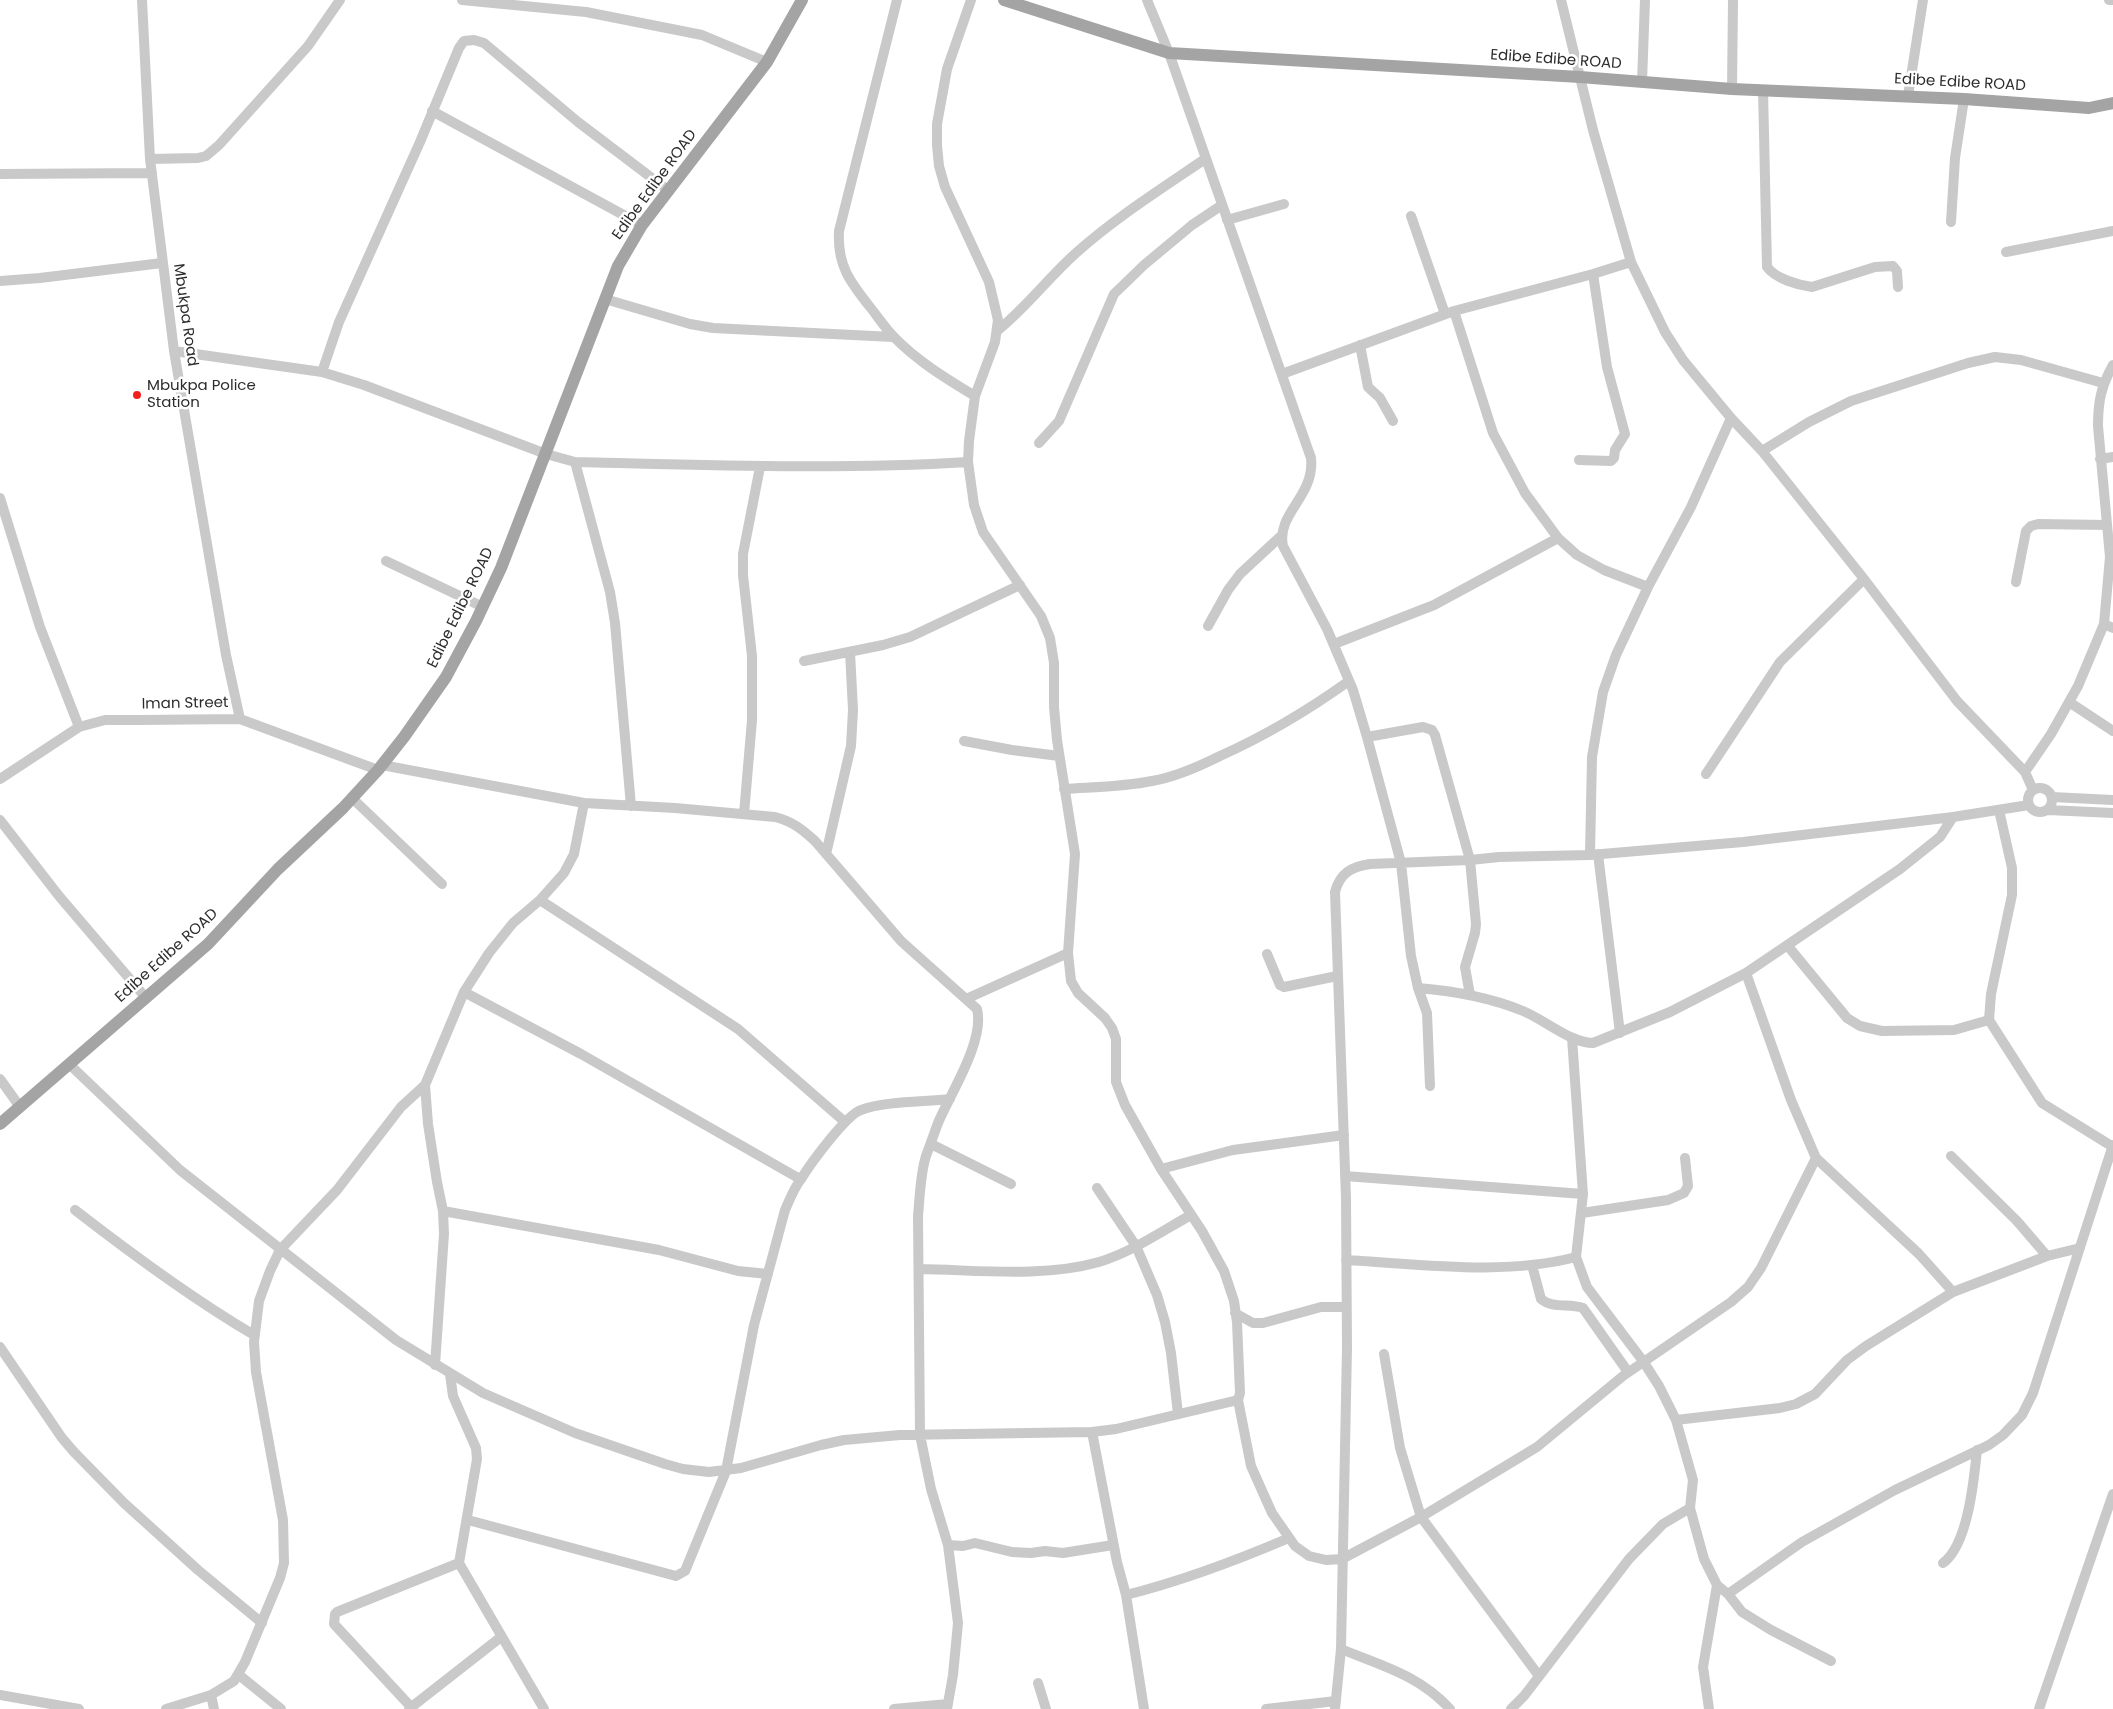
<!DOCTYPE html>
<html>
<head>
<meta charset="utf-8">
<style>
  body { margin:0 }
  canvas { display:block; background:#fff }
</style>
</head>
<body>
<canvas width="2113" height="1709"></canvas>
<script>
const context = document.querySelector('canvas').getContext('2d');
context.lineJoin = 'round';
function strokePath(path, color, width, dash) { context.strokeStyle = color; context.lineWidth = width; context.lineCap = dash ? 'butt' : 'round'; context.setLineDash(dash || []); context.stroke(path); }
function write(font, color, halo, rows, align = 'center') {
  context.font = font + ' Poppins,sans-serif'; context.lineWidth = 5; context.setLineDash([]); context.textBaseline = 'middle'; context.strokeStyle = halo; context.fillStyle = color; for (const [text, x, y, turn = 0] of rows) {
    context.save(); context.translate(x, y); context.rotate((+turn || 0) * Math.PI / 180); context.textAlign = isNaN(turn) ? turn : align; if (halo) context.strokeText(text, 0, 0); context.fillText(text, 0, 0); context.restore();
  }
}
const minor = new Path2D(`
  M142,0L150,159L174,351L226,655L240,719
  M462,0L586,12L702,35L767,62
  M897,0L839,231C837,265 850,282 870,307C878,317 885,328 894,337C917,361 947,379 975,396
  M1147,0L1169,53L1311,458C1315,497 1276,513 1283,546L1327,629L1353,690L1367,737L1401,863L1411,956L1418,988L1427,1013L1430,1086
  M1561,0L1593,130L1631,262L1665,332L1683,360L1731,418L1762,451L1864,579L1957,701L2025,772L2033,790
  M2109,0H2113
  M1642,82L1645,0
  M1732,89L1733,0
  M1763,90L1767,267C1776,279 1798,285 1812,287L1875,267L1893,266L1897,271L1898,287
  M1908,96L1923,0
  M432,111L642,225
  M150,159L198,158L206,156L219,145L308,46L340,0
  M0,174L152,173
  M1411,216L1445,314
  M1227,220L1284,204
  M1951,222L1955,158L1964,99
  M2006,252L2113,231
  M0,281L40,278L162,263
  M605,299L690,324L713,328L893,337
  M1454,311L1493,433L1525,493L1558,538L1577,555L1604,570L1648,587
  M997,331C1026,308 1048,278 1076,253C1115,218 1161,189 1205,159
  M1360,345L1368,387L1380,398L1393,421
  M174,351L322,372L364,385L546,454L575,462C706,465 837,470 968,462
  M322,372L339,322L420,142L459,48L464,41L474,40L484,43L578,122L669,191
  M1282,374L1454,311L1593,274L1631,262
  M1039,443L1059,421L1114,294L1144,265L1192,225L1222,205
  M1762,451L1809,422L1851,401L1968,363L1995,357L2021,360L2103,383
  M2100,459L2113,457
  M1579,460L1611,461L1614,458L1615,450L1625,434L1607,367L1593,274
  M575,462L610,592L615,623L631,806
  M0,498L40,627L79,727
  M386,561L483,607
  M2016,582L2026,531L2031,526L2038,524L2107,525
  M2104,624L2113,628
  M1208,626L1228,590L1240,574L1281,536
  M1334,644L1434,605L1558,538
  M804,661L883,645L910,637L1020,585
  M2069,702L2113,731
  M1367,737L1423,727L1432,730L1435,735L1470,860L1476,924L1475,933L1465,967L1470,995
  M964,741L1012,750L1059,756
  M382,765L584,803L675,808L775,817C792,821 803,830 815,841L901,941L977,1009C985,1041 950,1094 938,1123C934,1134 930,1145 926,1156C920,1175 920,1196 918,1216L920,1435L931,1489L948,1545L958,1623L953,1675L947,1709
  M2025,772L2051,734L2078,686L2104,624L2110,557L2098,426C2098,402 2101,386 2113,365
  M1706,774L1780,662L1864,579
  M0,779L79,727L105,720H140L240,719L378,770
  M2028 800a12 12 0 1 1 24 0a12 12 0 1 1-24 0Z
  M1064,789C1093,787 1123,787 1152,781C1176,777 1198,767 1220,756C1267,735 1307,711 1349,681
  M2052,797L2113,800
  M352,798L442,884
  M1999,810L2012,868V895L1991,994L1989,1020L2042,1103L2113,1147
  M2048,810L2113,813
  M744,814L752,720V656L743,575V554L760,467
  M0,820L59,896L146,998
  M826,854L851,746L853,710L850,652
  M1598,854L1620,1033
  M1590,855L1592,757L1603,692L1616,655L1648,587L1691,507L1731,418
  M540,900L738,1029L845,1122
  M1787,945L1847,1018L1860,1026L1882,1031L1954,1030L1989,1020
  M1267,954L1280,985L1284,987L1337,976
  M1746,973L1791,1100L1816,1158L1919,1254L1953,1292
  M1418,988C1455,991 1489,997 1523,1011C1545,1020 1571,1043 1593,1043L1670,1012L1746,973L1900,869L1940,837L1953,817
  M464,992L581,1054L800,1179
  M966,999L1068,953
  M1572,1038L1583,1194L1576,1257L1587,1287L1643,1361L1659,1386L1676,1420L1693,1480L1690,1508L1704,1559L1717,1585L1728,1594L1742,1612L1771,1630L1831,1661
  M69,1064L180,1170L396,1340L483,1393L575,1433L665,1464L683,1469L709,1472L741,1468L821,1445L844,1440L900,1435L1092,1432L1116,1429L1238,1400L1240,1393L1237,1322L1234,1301L1224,1271L1202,1231L1161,1169L1125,1105L1116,1082V1039L1112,1028L1105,1018L1078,993L1071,981L1068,953L1075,854L1057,740L1054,707V663L1050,638L1041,616L983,532L974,505L968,462L969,441L975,396L995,342L998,320L989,282L945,187L939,166L937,145V124L947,69L971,0
  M0,1079L20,1107
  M931,1144L1011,1184
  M1951,1156L2017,1221L2047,1256
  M1161,1169L1233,1150L1344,1135
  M1345,1176L1583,1194
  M1097,1188L1136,1246L1157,1295L1165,1322L1171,1353L1178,1414
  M75,1210C133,1255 191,1298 254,1335
  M443,1211L659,1250L738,1271L768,1274
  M1582,1213L1668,1200L1684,1193L1688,1186L1685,1158
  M1346,1260C1420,1264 1504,1276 1576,1257
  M1532,1265L1541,1299C1553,1309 1569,1303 1583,1308L1628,1372
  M920,1269C979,1270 1042,1278 1099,1262C1132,1252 1162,1231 1191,1215
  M1235,1313L1253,1323H1263L1321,1307H1346
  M0,1347L62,1438L74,1452L124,1503L198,1570L262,1623
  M1384,1354L1400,1448L1421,1517L1539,1676
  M435,1365L444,1234L443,1211L437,1182L428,1124L425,1085L464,992L489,953L513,923L540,900L564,873L574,854L584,803
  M450,1374L453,1396L476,1448L477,1459L459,1563L544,1709
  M1238,1400L1251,1466L1272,1513L1295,1546L1309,1556L1326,1560L1342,1559L1421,1517L1537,1447L1623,1376L1731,1302L1748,1287L1761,1268L1816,1158
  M1676,1420L1780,1408L1796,1404L1815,1394L1847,1360L1866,1346L1953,1292L2047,1256L2080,1248
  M1092,1432L1117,1562L1126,1595L1144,1709
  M468,1520L676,1576L685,1571L726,1471L754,1325L785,1210C790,1199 794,1188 801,1179C811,1163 846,1115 861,1110C885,1101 924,1102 950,1099
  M948,1545L963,1546L975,1543L1012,1552L1031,1553L1045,1551L1063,1553L1113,1545
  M1943,1563C1968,1545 1974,1480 1977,1450
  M1728,1594L1802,1542L1895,1490L1989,1445L2003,1435L2022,1415L2033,1393L2113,1145
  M1126,1595C1182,1581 1235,1561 1289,1538
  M1341,1649C1382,1666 1419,1675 1450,1709
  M239,1675L281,1709
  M1038,1683L1046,1709
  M0,1695L79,1709
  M211,1695L214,1709
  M411,1707L334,1624L335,1614L337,1612L459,1563
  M166,1709L211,1695L234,1681L245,1662L280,1578L284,1563L283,1520L256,1372L254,1342L259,1301L270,1271L280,1250L337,1190L401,1107L425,1085
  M409,1709L501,1637
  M894,1709L948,1704
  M1266,1709L1336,1701
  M1335,1709L1341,1649L1347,1348L1346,1198L1335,892C1340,873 1351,867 1370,864L1470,860L1499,857L1590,855L1743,842L1953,817L2029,805
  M1511,1709L1524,1696L1629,1559L1663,1524L1690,1508
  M1709,1709L1703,1667L1717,1585
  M2039,1709L2113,1494`);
const major = new Path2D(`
  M1004,0L1169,53L1580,77L1732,89L1964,99L2089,108L2113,103
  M0,1124L208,944L278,869L343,808L378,770L404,737L446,677L476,621L501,568L618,266L642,225L767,62L802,0`);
const markers = [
  [137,395,5,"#f2211e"]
];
const streetNames = [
  ["Edibe Edibe ROAD",1556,60,4],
  ["Edibe Edibe ROAD",1960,83,3],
  ["Edibe Edibe ROAD",655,185,-54],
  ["Mbukpa Road",185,315,82],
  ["Edibe Edibe ROAD",461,608,-64],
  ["Iman Street",185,704,-1],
  ["Edibe Edibe ROAD",167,956,-42]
];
const poiNames = [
  ["Mbukpa Police",147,386],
  ["Station",147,403]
];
strokePath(minor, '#c9c9c9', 10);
strokePath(major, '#a4a4a4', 12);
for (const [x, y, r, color] of markers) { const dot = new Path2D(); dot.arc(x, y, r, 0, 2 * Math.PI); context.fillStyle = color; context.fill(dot); strokePath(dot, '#fff', 2); }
write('15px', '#2c2c2c', '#fff', streetNames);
write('15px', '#2c2c2c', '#fff', poiNames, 'left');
</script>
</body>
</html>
